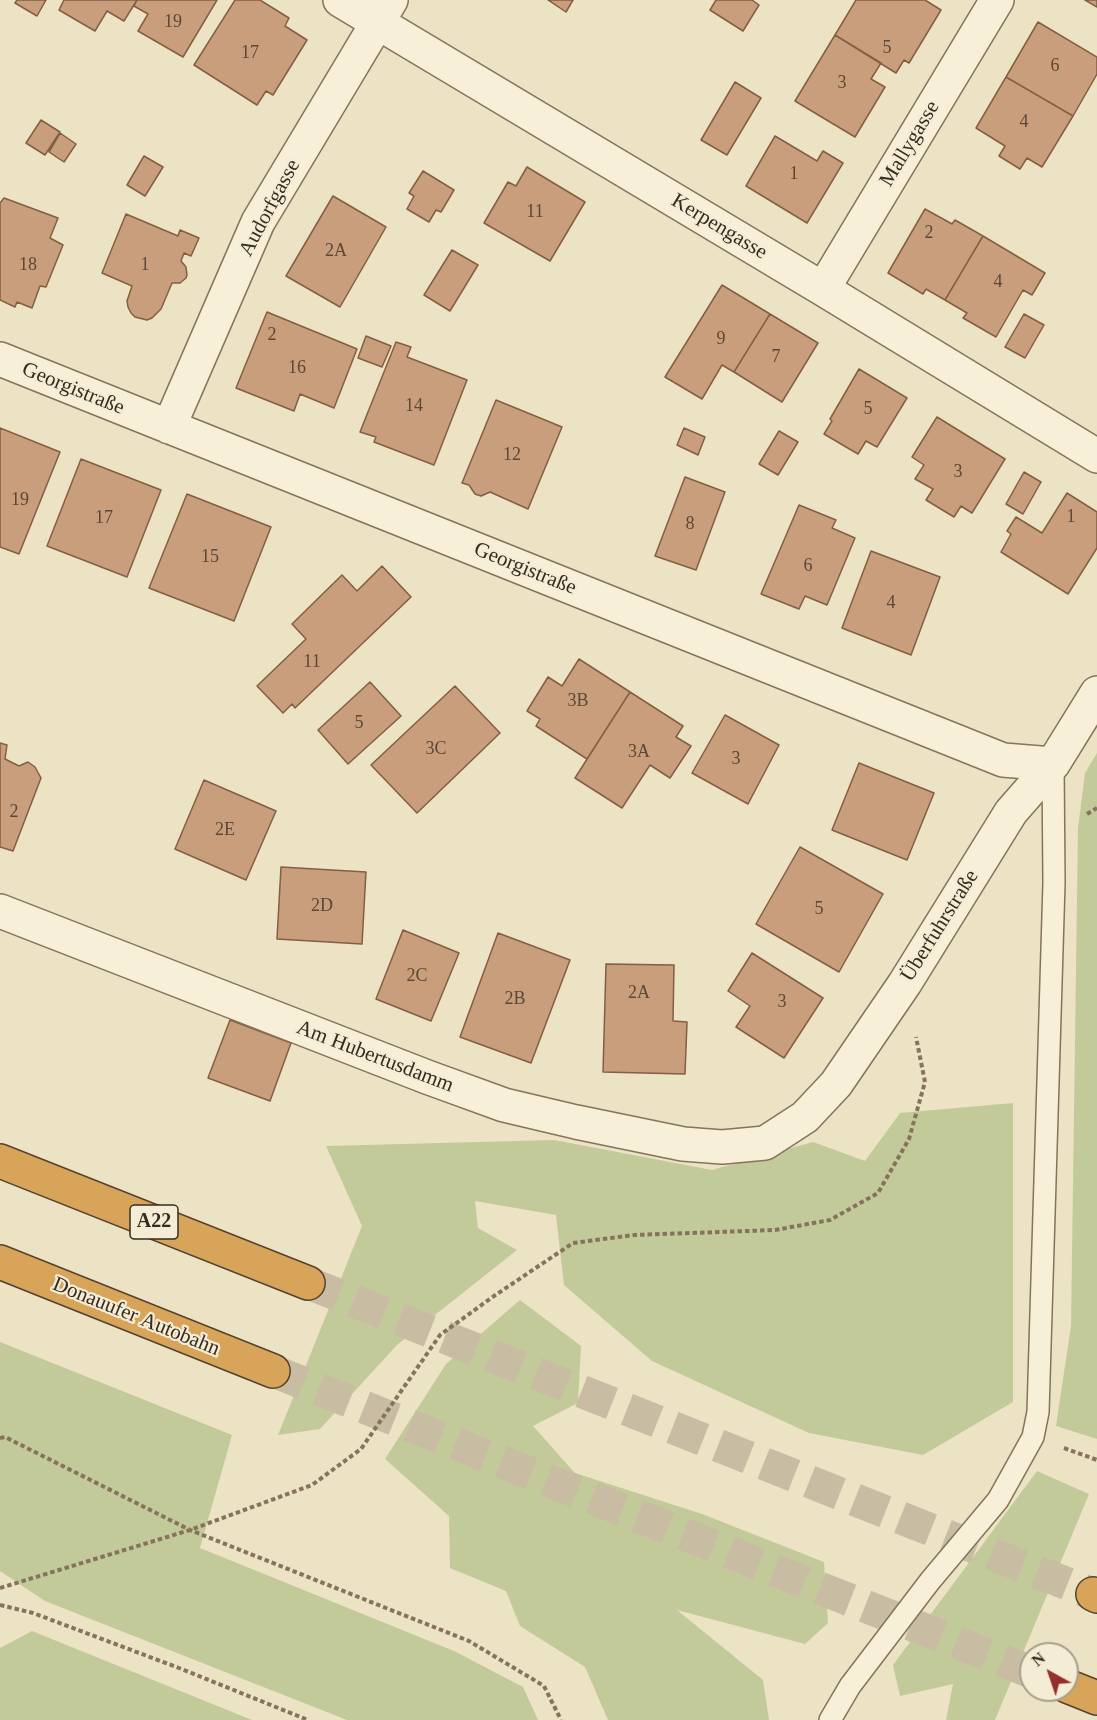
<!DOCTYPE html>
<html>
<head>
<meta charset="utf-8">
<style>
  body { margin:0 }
  #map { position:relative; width:1097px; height:1720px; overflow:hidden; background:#ece2c4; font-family:"Times New Roman",serif }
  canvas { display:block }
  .north { position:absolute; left:1019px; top:1642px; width:60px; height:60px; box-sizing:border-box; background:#f4ecd4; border:2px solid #a89f8c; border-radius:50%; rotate:320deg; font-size:16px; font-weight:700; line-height:24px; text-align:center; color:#372b1f }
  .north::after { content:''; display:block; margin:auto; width:21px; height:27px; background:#93302e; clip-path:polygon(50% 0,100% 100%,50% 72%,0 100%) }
</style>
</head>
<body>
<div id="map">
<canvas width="1097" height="1720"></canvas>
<div class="north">N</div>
</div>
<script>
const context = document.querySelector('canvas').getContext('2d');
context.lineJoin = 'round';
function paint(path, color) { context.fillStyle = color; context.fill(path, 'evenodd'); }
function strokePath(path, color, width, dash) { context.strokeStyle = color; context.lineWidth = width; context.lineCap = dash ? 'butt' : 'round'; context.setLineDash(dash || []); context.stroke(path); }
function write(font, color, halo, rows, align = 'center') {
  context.font = font + ' "Times New Roman",serif'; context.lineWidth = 4.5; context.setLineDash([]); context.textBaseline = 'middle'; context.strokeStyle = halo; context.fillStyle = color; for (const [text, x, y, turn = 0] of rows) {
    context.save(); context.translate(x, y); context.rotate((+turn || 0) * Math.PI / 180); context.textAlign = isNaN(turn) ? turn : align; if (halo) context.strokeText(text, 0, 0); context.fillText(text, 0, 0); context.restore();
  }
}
const green = new Path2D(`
  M1097,753V1439L1056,1426L1071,1326L1078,828L1085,773Z
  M1013,1103V1402L923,1455L809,1433L652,1361L564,1285L556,1215L475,1201L478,1228L517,1250L397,1345L320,1429L278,1435L362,1226L326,1146L554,1140L712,1170L813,1142L865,1161L900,1113Z
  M520,1300L581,1346L578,1403L533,1426L575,1473L702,1514L824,1562L828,1623L805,1644L677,1610L763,1680L769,1720H608L585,1667L520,1626L506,1591L450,1568L449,1516L385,1459L446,1364Z
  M0,1342L232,1435L200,1548L454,1651L523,1687L538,1720H347L45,1601L0,1571Z
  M1037,1471L1089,1494L995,1720H946L953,1684L900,1696L893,1665Z
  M32,1631L252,1720H0V1648Z`);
const building = new Path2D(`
  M17,0H46L37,16L15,3Z
  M64,0H137L124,21L107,11L95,31L59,10Z
  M137,0H217L183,57L138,31L148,14L134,6Z
  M235,0H260L289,18L285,26L307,40L273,95L266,91L257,105L194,65Z
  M548,0H573L566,12Z
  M716,0H752L759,5L743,31L710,10Z
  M856,0H925L941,10L909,63L904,60L896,73L835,35Z
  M1085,0H1097V7Z
  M1038,22L1097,57V74L1073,116L1006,77Z
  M835,35L881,63L871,79L885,87L855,137L795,101Z
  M1006,77L1073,116L1042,167L1027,158L1020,169L999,156L1005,146L976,128Z
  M735,82L761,98L727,155L701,140Z
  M41,120L60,132L45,155L26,143Z
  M60,133L76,144L64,162L49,152Z
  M775,136L817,161L823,151L843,163L807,223L746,186Z
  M144,156L163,167L145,196L127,185Z
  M527,167L585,202L550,261L484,223L508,182L516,186Z
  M423,171L454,190L441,212L436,210L429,222L407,209L414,196L409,193Z
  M333,196L386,227L340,307L286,276Z
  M4,198L58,218L50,238L63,245L46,287L40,286L32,308L17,302L15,307L0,300V203Z
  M925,209L952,224L955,220L983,236L945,300L926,289L923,294L888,273Z
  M126,214L178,236L180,230L199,238L191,256L184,253L181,261L186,267L187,275L186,278L180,283H172L161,309L152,318L147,320L135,317L131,313L128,307L127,301L132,286L102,273Z
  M983,236L1045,273L1032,295L1023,290L996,337L963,318L967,313L945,300Z
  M452,250L478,265L450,311L424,295Z
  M722,285L770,314L734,372L722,365L702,399L665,377Z
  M267,312L357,349L334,408L300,394L294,411L236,388Z
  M770,314L818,343L782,402L734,372Z
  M1024,314L1044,325L1025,358L1005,347Z
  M366,336L391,346L382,367L358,358Z
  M396,342L411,347L407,357L467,380L434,465L374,442L376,437L360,432Z
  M859,369L907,398L877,447L866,441L858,454L824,434L832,421L830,419Z
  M496,400L562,427L528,509L490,492L481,496L475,494L469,485L462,483Z
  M937,417L1005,459L972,513L961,506L954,517L926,500L933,489L915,479L924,465L912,457Z
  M0,428L60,452L19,554L0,547Z
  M684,428L705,437L698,455L677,445Z
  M779,431L798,442L778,475L759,464Z
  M81,459L161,490L127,577L47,546Z
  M1024,472L1041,482L1023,514L1006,504Z
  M685,477L725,492L696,570L655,556Z
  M1067,493L1097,512V548L1068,594L1001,552L1011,534L1007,531L1016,517L1042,533Z
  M187,494L271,527L234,621L149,588Z
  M799,505L836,520L832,528L855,538L827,605L805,596L799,609L761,594Z
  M871,551L940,577L911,655L842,628Z
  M382,566L411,597L295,708L292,704L283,713L257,686L306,639L292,624L342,575L357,591Z
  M579,659L630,692L587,759L536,726L540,719L527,711L548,677L562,686Z
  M370,682L401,716L348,764L318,730Z
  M455,686L500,733L417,813L371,765Z
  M630,692L683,726L676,737L691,746L670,778L650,765L622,808L575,778Z
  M725,715L779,745L748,804L692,773Z
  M0,743L7,745L5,759L19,766L28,762L35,767L41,778L13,851L0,847Z
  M859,763L934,793L907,860L832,830Z
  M204,780L276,811L246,880L175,849Z
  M800,847L883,894L839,972L756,924Z
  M281,867L366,872L362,944L277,939Z
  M403,930L459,953L431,1021L376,999Z
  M498,933L570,960L531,1063L460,1037Z
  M752,953L823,998L784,1058L736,1027L750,1006L728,991Z
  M606,964L674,965L673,1021L687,1022L685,1074L603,1072Z
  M230,1020L291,1043L270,1101L208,1078Z`);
const highwayTunnel = new Path2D(`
  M308,1283L1093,1594
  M273,1371L1031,1672`);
const path = new Path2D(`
  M1087,814L1097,808
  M0,1438L5,1437L190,1530L469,1641L544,1686L561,1720
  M1064,1448L1097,1460
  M0,1588L190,1530L312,1485L361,1449L440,1335L494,1296L573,1243L634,1235L775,1230L830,1220L878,1193L909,1139L925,1082L916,1037
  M0,1605L33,1613L179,1668L308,1720`);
const lane = new Path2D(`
  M830,1720L850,1686L930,1581L998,1500L1033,1437L1038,1412L1054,883L1053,764`);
const street = new Path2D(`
  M340,0L823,289L1097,456
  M823,289L997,0
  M0,359L1003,760L1053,764
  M169,427L258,222L391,0
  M0,911L427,1077L504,1105L576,1122L683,1144L722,1147L765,1143L805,1117L836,1084L905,983L1011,812L1053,764L1097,693`);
const highway = new Path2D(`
  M0,1161L308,1283
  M0,1262L273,1371
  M1093,1594L1097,1596
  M1067,1686L1097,1698`);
const numberNames = [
  ["19",173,22],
  ["5",887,48],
  ["17",250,53],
  ["6",1055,66],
  ["3",842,83],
  ["4",1024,122],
  ["1",794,174],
  ["11",535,212],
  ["2",929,233],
  ["2A",336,251],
  ["18",28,265],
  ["1",145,265],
  ["4",998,282],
  ["2",272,335],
  ["9",721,339],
  ["7",776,357],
  ["16",297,368],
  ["14",414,406],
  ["5",868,409],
  ["12",512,455],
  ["3",958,472],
  ["19",20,500],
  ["1",1071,517],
  ["17",104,518],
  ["8",690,524],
  ["15",210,557],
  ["6",808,566],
  ["4",891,603],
  ["11",312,662],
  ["3B",578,701],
  ["5",359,723],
  ["3C",436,749],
  ["3A",639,752],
  ["3",736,759],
  ["2",14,812],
  ["2E",225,830],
  ["2D",322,906],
  ["5",819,909],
  ["2C",417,976],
  ["2A",639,993],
  ["2B",515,999],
  ["3",782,1002]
];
const shields = [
  [154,1222,48]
];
const shieldNames = [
  ["A22",154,1222]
];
const streetNames = [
  ["Mallygasse",910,144,-59],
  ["Audorfgasse",270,208,-62],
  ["Kerpengasse",719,227,31],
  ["Georgistraße",73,389,22],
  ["Georgistraße",525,569,22],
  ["Überfuhrstraße",940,926,-58],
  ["Am Hubertusdamm",375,1057,21],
  ["Donauufer Autobahn",136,1317,22]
];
paint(green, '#c3ca99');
paint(building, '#c99e7c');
strokePath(building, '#845e42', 1.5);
strokePath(highwayTunnel, '#c8bda3', 33, [33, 16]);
strokePath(lane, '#86735b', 24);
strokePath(street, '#86735b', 36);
strokePath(highway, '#54422f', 36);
strokePath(path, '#86735b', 4, [4.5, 3]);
strokePath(lane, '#f7efd7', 21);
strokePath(street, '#f7efd7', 33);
strokePath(highway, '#d8a459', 33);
write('18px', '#5c4836', null, numberNames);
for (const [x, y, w] of shields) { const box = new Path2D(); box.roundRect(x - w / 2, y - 17, w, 34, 4.5); context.fillStyle = '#f4ecd4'; context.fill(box); strokePath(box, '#372b1f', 1.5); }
write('bold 20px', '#372b1f', null, shieldNames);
write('21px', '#372b1f', '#f4ecd4', streetNames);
</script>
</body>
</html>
